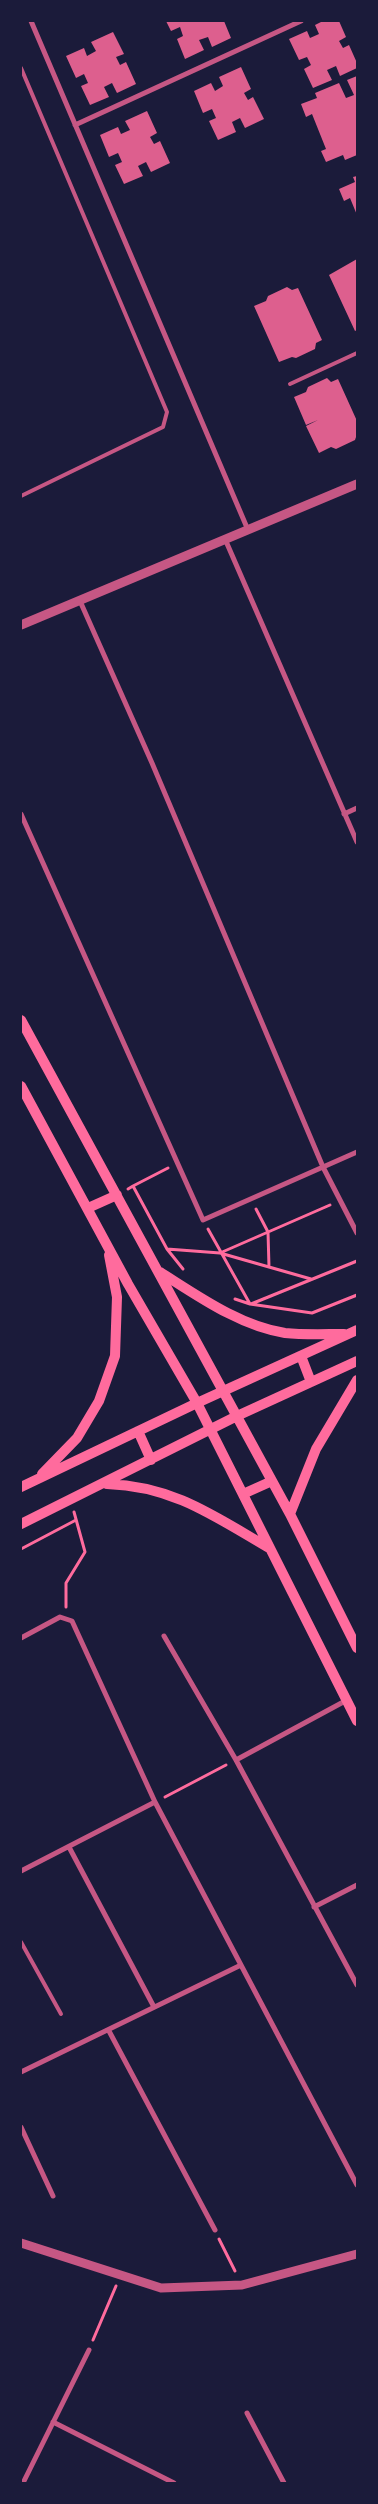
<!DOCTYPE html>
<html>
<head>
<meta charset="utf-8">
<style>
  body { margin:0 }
  #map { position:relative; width:378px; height:2504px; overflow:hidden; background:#1b1b3a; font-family:Commissioner,sans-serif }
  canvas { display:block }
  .frame { position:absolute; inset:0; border:22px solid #1b1b3a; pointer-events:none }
</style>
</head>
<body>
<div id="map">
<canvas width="378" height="2504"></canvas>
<div class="frame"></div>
</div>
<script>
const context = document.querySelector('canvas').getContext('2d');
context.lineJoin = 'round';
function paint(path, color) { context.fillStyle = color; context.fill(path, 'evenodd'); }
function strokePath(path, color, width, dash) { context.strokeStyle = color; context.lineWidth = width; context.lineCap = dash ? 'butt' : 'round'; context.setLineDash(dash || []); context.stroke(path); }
const building = new Path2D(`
  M166,21H224L231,38L212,47L208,37L199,40L204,50L185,59L177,39L183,36L180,27L171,31Z
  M323,21H339L346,37L339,41L343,48L349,45L357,63V68L340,76L336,66L327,70L332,80L313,88L304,69L311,65L307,57L299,60L289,39L307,31L310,38L319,34L315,25Z
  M113,32L124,54L116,57L120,65L126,62L136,84L117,93L112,83L104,87L109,97L90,105L81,86L88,83L84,74L76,78L66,56L84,48L87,56L96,51L91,42Z
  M241,67L251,89L244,93L248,100L253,97L264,119L245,128L240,118L232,122L236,132L218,140L209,121L216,118L212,109L203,113L194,91L211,83L215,91L223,86L219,77Z
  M357,76V155L345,160L343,155L326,162L321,151L326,149L312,114L306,117L301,104L317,98L315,93L339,83L346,98L354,95L347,80Z
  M147,111L157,133L150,137L154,144L160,141L170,163L151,172L146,162L138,166L143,176L124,184L115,165L122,162L118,153L109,157L100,135L118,127L121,134L130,130L125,121Z
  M357,176V215L350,198L344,201L339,189L355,182L353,177Z
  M357,259V330L355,331L329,275Z
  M287,287L292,290L298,288L322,340L316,343L315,349L296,358L292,357L279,362L254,306L266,301L268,296Z
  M327,378L331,382L338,379L357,421V434L355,440L336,449L331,447L319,453L306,426L318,420L306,425L294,397L306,392L308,387Z`);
const path = new Path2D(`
  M133,1186L168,1168
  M128,1189L133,1186L167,1249L220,1253L311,1279
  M256,1209L268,1232L269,1267
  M208,1229L250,1304
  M167,1249L183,1269
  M220,1253L330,1205
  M235,1299L250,1304L312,1313L357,1295
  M251,1304L357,1261
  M21,1549L76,1520
  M66,1607V1583L85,1552L74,1512
  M165,1797L226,1765
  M219,2239L235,2271
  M93,2340L116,2286`);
const service = new Path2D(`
  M21,68L167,412L163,427L21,496
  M290,384L357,353
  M21,1942L61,2014`);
const minor = new Path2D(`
  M31,21L248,530
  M75,125L301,21
  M225,539L357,842
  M80,601L152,763L323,1167L357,1233
  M21,814L203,1220L357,1152
  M344,814L357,808
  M164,1636L236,1760L357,1985
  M21,1638L60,1617L72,1621L155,1802L357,2185
  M236,1760L347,1700
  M69,1847L154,2007
  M21,1871L155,1802
  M314,1907L357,1885
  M109,2031L215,2230
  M21,2072L241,1965
  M21,2127L53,2196
  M247,2413L284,2483
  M53,2422L174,2483
  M23,2483L89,2350`);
const tertiary = new Path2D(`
  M21,625L357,484
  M21,2243L161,2288L242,2285L357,2254`);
const secondary = new Path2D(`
  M21,1020L290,1514L357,1648
  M21,1086L128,1284L197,1403L357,1721
  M88,1208L117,1195
  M160,1272C198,1296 240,1326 285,1333C304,1335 325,1334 344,1334
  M301,1356L311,1382
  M138,1431L151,1460
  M42,1474L77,1438L99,1401L115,1356L117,1297L109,1255
  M107,1484C173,1486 214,1516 269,1548
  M21,1487L197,1403L357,1330
  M243,1494L272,1481
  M290,1514L316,1449L357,1380
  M21,1524L237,1416L357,1361`);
paint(building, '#dd5f8e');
strokePath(path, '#ff6b9d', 3);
strokePath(service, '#c65784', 4);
strokePath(minor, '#c65784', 5);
strokePath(tertiary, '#c65784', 9);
strokePath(secondary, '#ff6b9d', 10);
</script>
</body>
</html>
